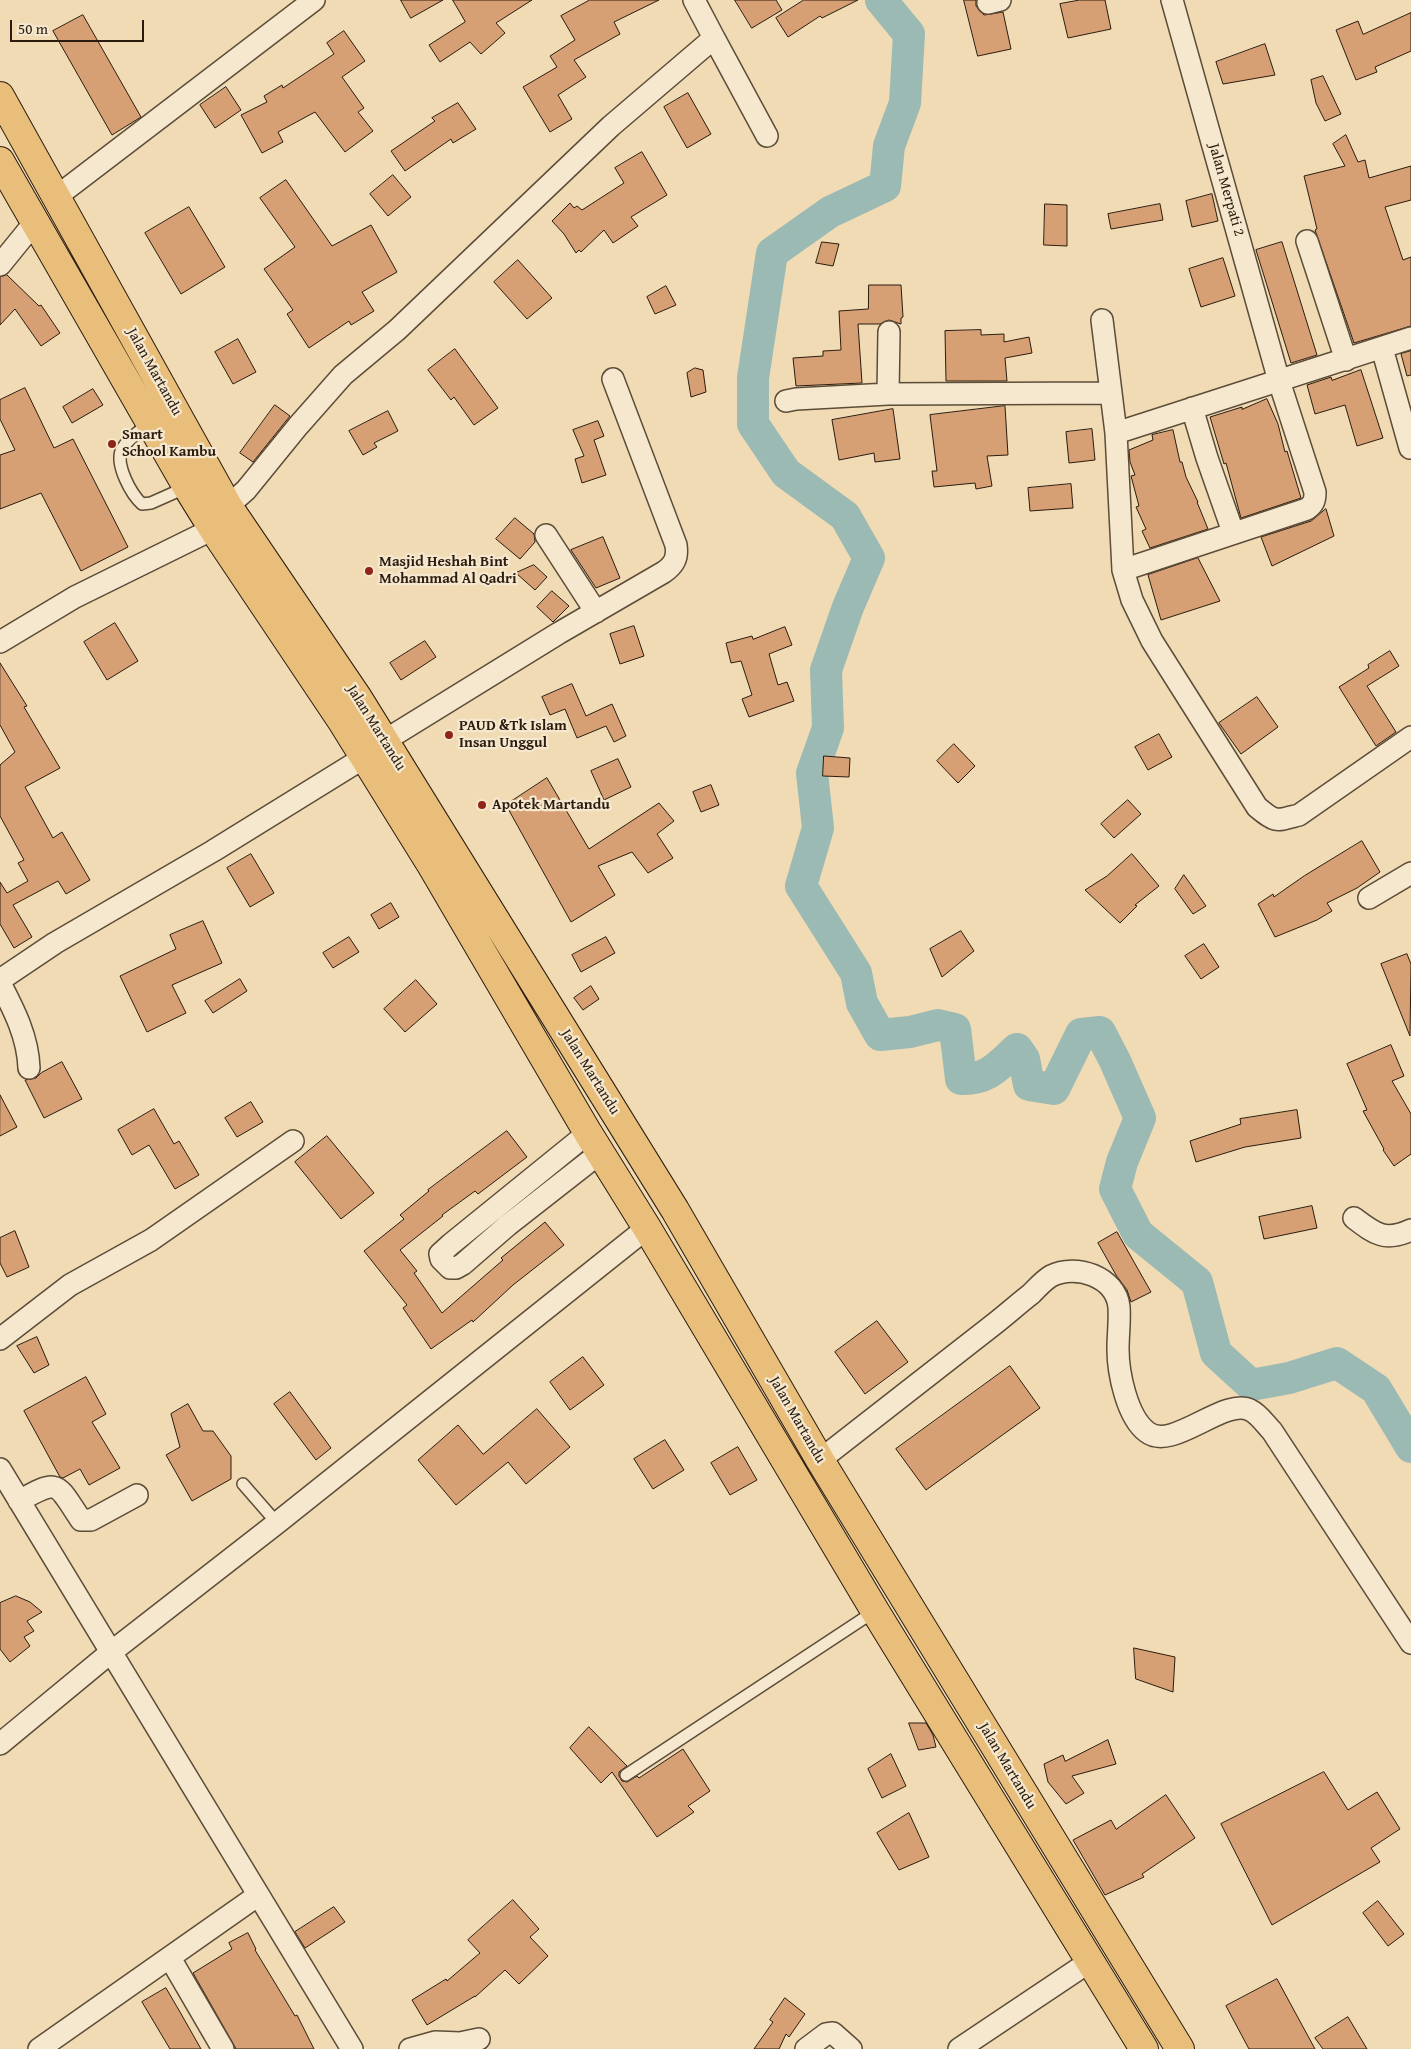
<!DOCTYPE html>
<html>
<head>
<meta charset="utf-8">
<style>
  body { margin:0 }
  #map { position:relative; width:1411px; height:2049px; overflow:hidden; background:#f0dbb5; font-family:"Gentium Book Plus",serif }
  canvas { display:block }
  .scale { position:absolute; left:10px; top:20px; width:134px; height:22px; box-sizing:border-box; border:2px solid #2b1c0f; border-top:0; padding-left:6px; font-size:15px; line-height:18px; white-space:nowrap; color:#2b1c0f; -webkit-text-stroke:4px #f5e8cf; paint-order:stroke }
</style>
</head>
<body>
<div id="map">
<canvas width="1411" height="2049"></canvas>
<div class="scale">50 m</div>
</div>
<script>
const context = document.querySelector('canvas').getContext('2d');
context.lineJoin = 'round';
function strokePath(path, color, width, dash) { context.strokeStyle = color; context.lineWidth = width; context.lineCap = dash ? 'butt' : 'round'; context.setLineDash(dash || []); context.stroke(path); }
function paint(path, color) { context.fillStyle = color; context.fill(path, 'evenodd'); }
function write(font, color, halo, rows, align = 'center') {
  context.font = font + ' "Gentium Book Plus",serif'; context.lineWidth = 4.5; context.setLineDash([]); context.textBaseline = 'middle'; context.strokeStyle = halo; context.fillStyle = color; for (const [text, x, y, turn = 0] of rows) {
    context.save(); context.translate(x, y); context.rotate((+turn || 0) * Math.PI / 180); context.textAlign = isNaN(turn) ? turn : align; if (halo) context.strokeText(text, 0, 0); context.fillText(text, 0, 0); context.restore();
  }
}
const river = new Path2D(`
  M881,0L909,34L905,103L889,146L885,186L830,212L772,253L753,378V424L786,473L845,516L869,558L848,607L826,670L828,728L812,773L818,828L801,886L856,973L862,1003L880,1035L910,1032L938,1025L955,1029L961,1079C988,1080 998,1066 1017,1049L1024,1059L1029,1085L1054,1089L1081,1034L1100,1032L1115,1061L1140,1118L1122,1162L1115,1189L1138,1234L1197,1282L1216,1353L1251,1385L1289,1378L1337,1363L1376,1389L1411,1447`);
const building = new Path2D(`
  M401,0H443L411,18Z
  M453,0H532L496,23L505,33L481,54L470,42L440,62L429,45L465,22Z
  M590,0H659L614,22L620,34L574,60L586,77L558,95L572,119L550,132L523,87L557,67L550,56L575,40L561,16Z
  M735,0H776L782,10L752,28Z
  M804,0H858L822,18L820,16L788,37L776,18Z
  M964,0H976V6L984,15L1003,12L1011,49L978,56Z
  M1080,0H1105L1111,29L1068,38L1060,4Z
  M1411,13V51L1375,67L1377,72L1356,80L1336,30L1358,21L1363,34Z
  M83,15L141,117L112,135L53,31Z
  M344,31L365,61L342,77L364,108L358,112L373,131L345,152L315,112L278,132L283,142L262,153L241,115L267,102L264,96L282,85L283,88L334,54L327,43Z
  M1265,44L1275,75L1223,84L1216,62Z
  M1323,76L1341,114L1325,121L1316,103L1311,80Z
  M226,87L241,110L215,128L200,105Z
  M688,93L711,134L687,148L664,107Z
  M458,103L476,129L453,143L451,139L405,171L391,151L435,121L432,118Z
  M1346,135L1358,162L1365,160L1369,178L1411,166V200L1385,207L1403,260L1411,257V326L1354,343L1315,230L1317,229L1304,176L1345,166L1333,144Z
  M642,152L667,195L631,217L638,226L613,243L604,230L581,252L579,250L576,253L564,234L552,221L570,203L574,208L577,206L582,210L624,183L615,168Z
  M393,175L411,197L388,216L370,194Z
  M286,180L332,246L371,225L397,272L362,292L374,311L351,325L349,321L309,348L287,314L293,310L264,269L295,247L260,198Z
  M1212,194L1218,221L1192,227L1186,201Z
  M1045,204L1067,205V246L1044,245Z
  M1160,204L1163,220L1111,229L1108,214Z
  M189,207L225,267L181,294L145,233Z
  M822,242L839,244L833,266L816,263Z
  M1282,242L1317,355L1291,363L1256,250Z
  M1223,258L1235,296L1201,307L1189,269Z
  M518,260L552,298L527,319L494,282Z
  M7,275L39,306L41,305L60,333L41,346L15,309L0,325V277Z
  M869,285H901L903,317L901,318V324L889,320L880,324H858L862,383L796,386L793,358L823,356V351L841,350L839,311L868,309Z
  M666,286L676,305L655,314L647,297Z
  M981,330V335L1004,334V342L1029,337L1032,353L1005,358L1007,381H946L945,331Z
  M238,339L256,372L233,384L215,352Z
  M455,349L498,408L474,425L454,397L451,400L428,370Z
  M1411,351V375L1407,376L1401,354Z
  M695,368L703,370L706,392L691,397L687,373Z
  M1361,370L1383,438L1357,446L1345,405L1315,414L1307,385L1331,377L1332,380Z
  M25,388L54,448L73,439L128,547L81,571L41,493L0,509V455L15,450L0,419V400Z
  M93,389L103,405L72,423L63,407Z
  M1267,399L1278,424L1285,452L1287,451L1301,498L1241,518L1226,463L1224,464L1210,417L1242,407V409Z
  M275,405L290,416L253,462L240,453Z
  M1005,406L1008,455L987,456L992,486L976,489L975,483L934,487L932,471H937L930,415Z
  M893,409L900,459L875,462L874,453L839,460L832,420Z
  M388,411L398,431L374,443L377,447L363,455L349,431Z
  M598,421L604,436L594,440L606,475L582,483L575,459L584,456L573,430Z
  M1092,429L1095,460L1069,463L1066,432Z
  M1173,430L1180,462H1182L1186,477L1198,502H1197L1208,529L1150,548L1142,531L1146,529L1136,507L1139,506L1131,476L1135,475L1130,462L1129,450L1153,440L1152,435Z
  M1071,484L1073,508L1030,511L1028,488Z
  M1326,509L1334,536L1272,566L1261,537L1311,521Z
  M515,518L534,534L535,542L520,559L496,539Z
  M603,537L620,578L596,588L571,550Z
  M1198,558L1220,601L1161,620L1148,575Z
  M534,565L547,577L535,590L516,573Z
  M552,591L569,606L553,622L537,607Z
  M115,623L138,661L107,680L84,642Z
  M634,626L644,656L620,664L610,634Z
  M785,627L792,645L769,654L778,685L787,682L794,701L749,717L742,699L752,695L741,661L731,663L726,643L752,636L753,639Z
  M425,641L436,657L401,680L390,663Z
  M1390,651L1399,666L1367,686L1396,732L1376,746L1339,687L1369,668L1368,665Z
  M0,663L27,706L24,707L60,768L25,787L53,838L62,832L90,880L66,894L58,881L13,905L32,937L14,948L0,924V882L7,893L28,881L18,863L24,860L0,816V765L15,752L0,725Z
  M572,684L586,716L612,704L626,736L614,742L606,726L577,738L565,709L550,715L542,697Z
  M1257,697L1278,727L1241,754L1219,723Z
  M1159,734L1172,757L1148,770L1135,747Z
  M954,744L975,766L958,783L937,761Z
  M824,756L850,758L849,777L823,776Z
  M618,759L631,787L604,800L591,771Z
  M547,778L589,849L659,803L674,821L657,834L673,858L648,873L632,852L598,866L615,895L571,922L506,805Z
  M711,785L719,805L701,812L693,792Z
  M1128,800L1141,814L1114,838L1101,824Z
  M1362,841L1380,872L1357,888L1327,903L1332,911L1317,920L1275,937L1258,904L1273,894L1274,897L1304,876Z
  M251,854L274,893L250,907L227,868Z
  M1132,854L1159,886L1135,905L1137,906L1120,923L1085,890L1107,876Z
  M1184,875L1206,906L1193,914L1175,889Z
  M391,903L399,917L379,929L371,915Z
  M203,921L222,963L172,985L186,1013L147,1032L120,976L176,949L170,935Z
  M961,931L974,951L942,977L930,949Z
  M349,937L359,952L333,968L323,953Z
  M606,937L615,953L581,972L572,955Z
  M1204,944L1219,967L1201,979L1185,956Z
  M1407,954L1411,964L1410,1036L1381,964Z
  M240,979L247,991L213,1013L205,1001Z
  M416,980L437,1004L405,1032L384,1009Z
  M591,986L599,999L583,1010L574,998Z
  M1391,1045L1404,1076L1392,1081L1411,1114V1154L1394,1166L1383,1150L1384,1149L1363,1111L1367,1110L1347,1064Z
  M62,1062L82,1099L44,1118L25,1080L36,1078L41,1073Z
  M0,1095L17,1127L0,1136Z
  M251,1102L263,1122L237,1137L225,1118Z
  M154,1109L174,1144L179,1141L199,1175L175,1189L149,1145L132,1155L118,1130Z
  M1297,1110L1301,1138L1245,1147L1196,1162L1190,1141L1241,1124L1240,1119Z
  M507,1131L527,1157L478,1194L475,1191L442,1215L443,1216L400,1250L417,1271L414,1273L442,1313L503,1260L501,1258L545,1222L564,1245L513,1285L473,1322L472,1320L431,1349L403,1308L407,1305L364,1251L404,1219L400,1215L429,1191L428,1190Z
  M327,1136L374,1193L341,1219L295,1162Z
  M1312,1206L1317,1228L1264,1239L1259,1217Z
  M15,1231L29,1267L7,1277L0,1263V1238Z
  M1117,1232L1151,1292L1131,1302L1127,1290L1116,1275L1098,1243Z
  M877,1321L908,1362L865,1394L835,1352Z
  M37,1337L49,1365L34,1373L17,1346Z
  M583,1357L604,1385L570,1410L550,1382Z
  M1010,1366L1040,1408L926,1490L896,1449Z
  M86,1377L106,1414L92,1422L120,1468L89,1485L80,1469L63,1478L60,1477L24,1411Z
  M290,1392L331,1448L316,1460L274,1404Z
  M188,1404L203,1431H213L231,1456V1479L192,1501L166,1455L180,1447L171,1414Z
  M537,1409L570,1447L526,1484L508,1462L456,1505L418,1460L458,1425L483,1454Z
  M665,1440L684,1470L653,1489L634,1459Z
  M738,1447L757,1480L730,1495L711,1463Z
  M16,1596L30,1602L42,1612L27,1621L34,1631L24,1637L30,1646L10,1662L0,1649V1603Z
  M1134,1648L1175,1657L1173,1692L1136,1679Z
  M909,1723H926L933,1735L936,1747L919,1750Z
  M589,1727L627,1766L619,1772V1776L622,1781L627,1782L637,1776L639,1778L683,1749L710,1791L688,1806L694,1812L657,1837L612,1772L601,1783L570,1748Z
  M1108,1740L1116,1764L1072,1776L1084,1793L1066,1804L1048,1782L1044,1764L1063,1755L1065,1761Z
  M891,1754L906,1786L882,1798L868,1769Z
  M1324,1772L1348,1810L1377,1792L1400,1829L1371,1848L1380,1862L1272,1925L1221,1824Z
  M1166,1795L1195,1838L1142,1874L1144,1877L1105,1895L1073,1840L1111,1820L1116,1829Z
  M909,1813L929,1857L899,1870L877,1833Z
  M513,1900L539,1929L530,1937L548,1956L519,1984L505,1970L475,1997V1996L427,2025L412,2000L446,1979L447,1981L480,1953L468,1940Z
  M1378,1901L1404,1934L1388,1946L1363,1913Z
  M334,1907L345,1922L305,1948L295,1932Z
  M248,1933L256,1949L255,1950L295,2016L297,2015L314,2049H236L235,2047L193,1973L232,1949L229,1943Z
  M1277,1979L1315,2049H1249L1226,2006Z
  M166,1988L180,2012L201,2049H170L142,2002Z
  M785,1998L805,2014L789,2037L786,2034L779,2049H754L773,2022L770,2020Z
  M1348,2017L1367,2049H1323L1315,2038Z`);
const lane = new Path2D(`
  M149,423C141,430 125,441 121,451C116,466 131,494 142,504L151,503L187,487
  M243,1484L277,1523
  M626,1775L875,1611`);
const street = new Path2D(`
  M988,3L1000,0
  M714,38L767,136
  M56,197L314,0
  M1307,241L1346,360
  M0,265L35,222
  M1102,320L1116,433L1411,338
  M1382,348L1410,448
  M888,394L889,332
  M786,401L796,399L888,394L1111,393
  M1192,408L1207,458L1233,532
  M1116,433L1123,570L1132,600L1152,641L1257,807C1276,823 1276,821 1299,815L1411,737
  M228,506L246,490L298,426L343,375L397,330L611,126L714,38L694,0
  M546,535L596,612
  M1123,570L1307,509C1314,504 1315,500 1315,492L1279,381L1172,0
  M0,642L75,597L213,529
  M384,741L559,633L664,572C674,565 678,558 676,545L613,379
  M1369,898L1411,873
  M0,980L55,943L213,851L365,757
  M0,983C14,1010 28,1037 29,1068
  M588,1133L451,1244L440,1254L441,1259L450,1268H456L463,1264L508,1225L600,1153
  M1354,1218C1375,1234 1385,1242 1411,1230
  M0,1339L70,1285L151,1240L293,1141
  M820,1460C878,1415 935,1370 993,1325C1006,1315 1018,1304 1031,1294C1037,1288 1044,1280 1051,1276C1076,1263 1116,1277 1119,1307C1120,1321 1118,1335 1118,1349C1118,1373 1127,1417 1147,1432C1172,1452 1224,1397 1250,1410C1259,1414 1265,1424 1272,1431L1411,1643
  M0,1469L352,2049
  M19,1501C60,1478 56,1483 81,1520H91L137,1495
  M0,1744L110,1653L277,1523L647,1228
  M170,1958L223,2049
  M39,2049L257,1896
  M410,2049L435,2042L460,2043L479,2039
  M806,2049L826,2034L833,2033L851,2049
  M959,2049L1089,1962`);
const highway = new Path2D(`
  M0,96L228,506L358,698L675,1210L820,1460L1180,2049
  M0,161L187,487L213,529L343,723L430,863L588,1133L647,1228L875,1611L1144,2049`);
const markers = [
  [112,444,5,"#8f2418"],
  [369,571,5,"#8f2418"],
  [449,735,5,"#8f2418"],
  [482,805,5,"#8f2418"]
];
const streetNames = [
  ["Jalan Merpati 2",1226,190,74],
  ["Jalan Martandu",154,372,61],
  ["Jalan Martandu",376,728,58],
  ["Jalan Martandu",590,1072,58],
  ["Jalan Martandu",797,1420,60],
  ["Jalan Martandu",1007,1766,59]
];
const poiNames = [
  ["Smart",122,435],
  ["School Kambu",122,452],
  ["Masjid Heshah Bint",379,562],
  ["Mohammad Al Qadri",379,579],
  ["PAUD &Tk Islam",459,726],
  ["Insan Unggul",459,743],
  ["Apotek Martandu",492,805]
];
strokePath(river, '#9bbab4', 32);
paint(building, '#d69f74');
strokePath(building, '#2b1c0f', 1);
strokePath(lane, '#5c4c38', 14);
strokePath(street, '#5c4c38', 24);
strokePath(highway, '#2b1c0f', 30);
strokePath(lane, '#f5e8cf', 11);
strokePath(street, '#f5e8cf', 21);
strokePath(highway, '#e8be7a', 28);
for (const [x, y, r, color] of markers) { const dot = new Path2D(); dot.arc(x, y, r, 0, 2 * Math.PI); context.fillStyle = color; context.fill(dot); strokePath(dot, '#f5e8cf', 2); }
write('15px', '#2b1c0f', '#f5e8cf', streetNames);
write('bold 15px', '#2b1c0f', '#f5e8cf', poiNames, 'left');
</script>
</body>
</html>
